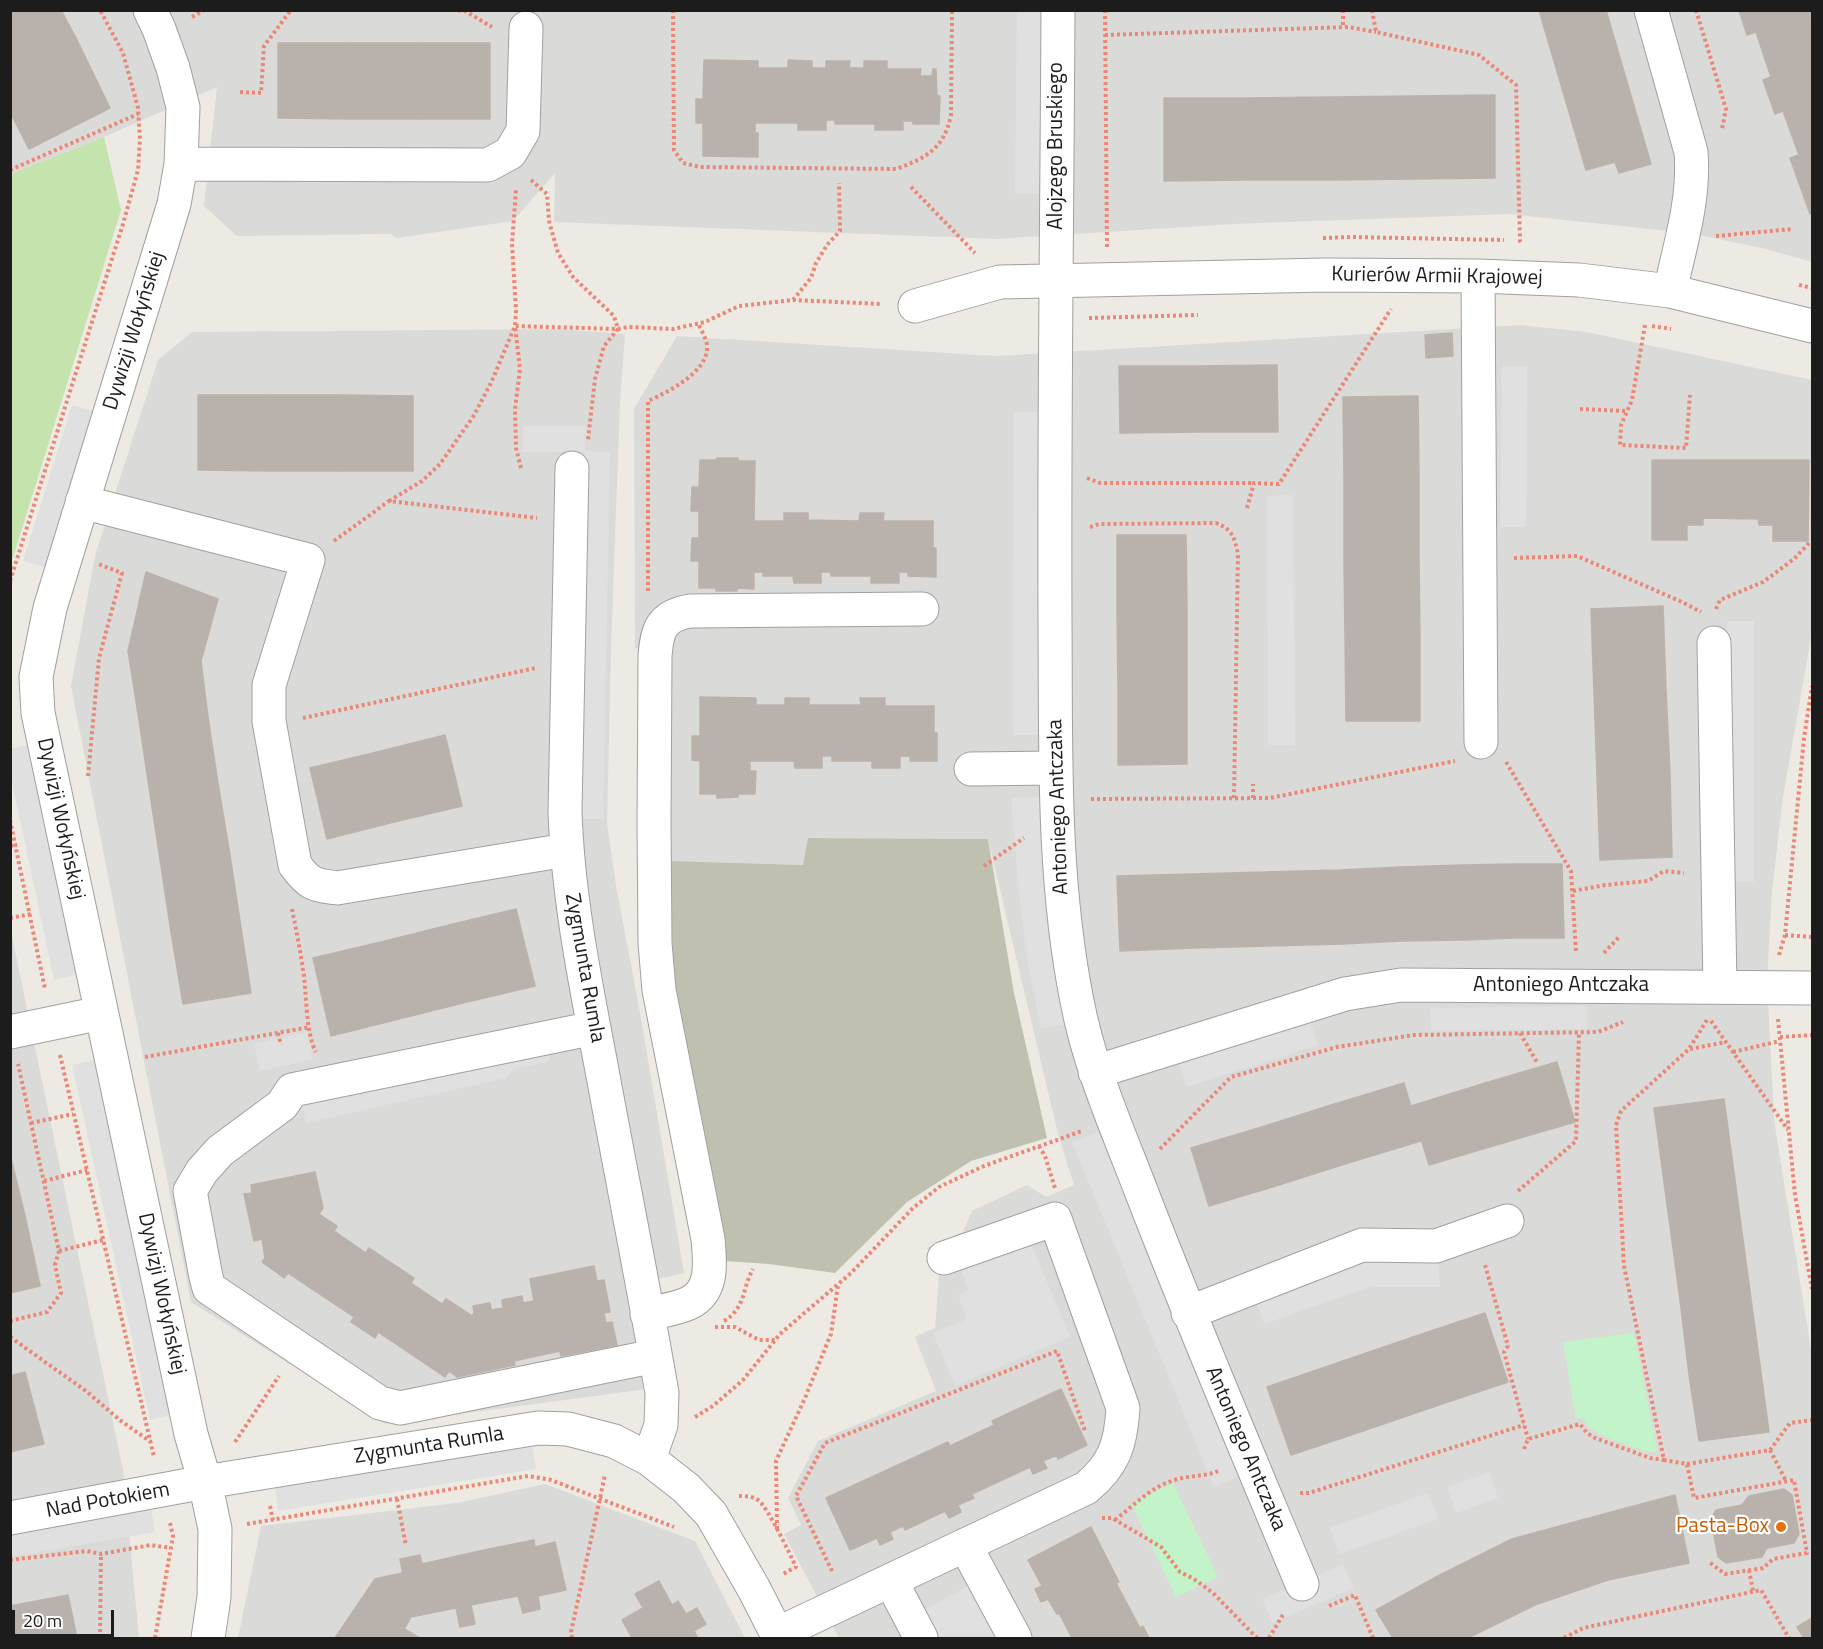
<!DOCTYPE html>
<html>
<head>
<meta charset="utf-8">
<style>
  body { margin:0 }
  #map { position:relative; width:1823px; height:1649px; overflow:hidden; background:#edeae3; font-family:"Titillium Web",sans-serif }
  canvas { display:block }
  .frame { position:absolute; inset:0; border:12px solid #1c1c1c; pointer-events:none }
  .scale { position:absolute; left:12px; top:1610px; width:102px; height:27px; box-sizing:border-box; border:3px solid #1c1c1c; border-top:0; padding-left:8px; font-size:18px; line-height:21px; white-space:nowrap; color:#1c1c1c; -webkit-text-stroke:4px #fff; paint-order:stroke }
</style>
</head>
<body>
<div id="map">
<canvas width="1823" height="1649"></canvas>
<div class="frame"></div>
<div class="scale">20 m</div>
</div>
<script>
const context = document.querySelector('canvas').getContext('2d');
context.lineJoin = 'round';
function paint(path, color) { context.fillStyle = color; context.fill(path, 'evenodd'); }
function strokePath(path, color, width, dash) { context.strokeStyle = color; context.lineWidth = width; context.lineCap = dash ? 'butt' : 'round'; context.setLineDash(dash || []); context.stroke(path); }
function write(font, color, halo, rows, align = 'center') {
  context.font = font + ' "Titillium Web",sans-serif'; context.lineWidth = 4.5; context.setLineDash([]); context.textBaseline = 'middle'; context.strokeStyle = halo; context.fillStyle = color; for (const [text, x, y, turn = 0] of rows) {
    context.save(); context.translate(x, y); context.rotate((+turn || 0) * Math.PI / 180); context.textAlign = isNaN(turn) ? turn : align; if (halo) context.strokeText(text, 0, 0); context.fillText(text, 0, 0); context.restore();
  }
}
const residential = new Path2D(`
  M11,11H1812V262L1766,249L1695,234L1510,214L1234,224L997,239L554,222L555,173L513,221L397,238L390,234L237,236L204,206L217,87L104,137L11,174Z
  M1519,325L1587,332L1812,380V632L1783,797L1772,890L1767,981L1774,1120L1812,1356V1638H839L784,1534L801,1525L788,1498L818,1441L936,1391L915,1337L935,1328L939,1276L927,1248L963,1232L972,1211L1027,1185L1046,1197L1074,1185L1058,1134L988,839L808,838L804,865L671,861L669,817V648H635L634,409L677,336L996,356Z
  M560,329L625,334L620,402L611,648L607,823L616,885L639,1007L684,1273L657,1279L662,1387L385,1424L191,1302L71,686L95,556L158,360L192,332Z
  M10,927L123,1470L139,1638H11Z
  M545,1484L695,1541L745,1638H238L261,1526L457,1503Z`);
const construction = new Path2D(`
  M808,838L988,839L1014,993L1047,1138L971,1161L907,1202L835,1273L769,1264L725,1261L673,992L671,861L803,865Z`);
const grass = new Path2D(`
  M104,137L121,210L11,564V174Z`);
const park = new Path2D(`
  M1634,1333L1657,1451L1649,1452C1630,1445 1591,1437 1583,1418L1576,1419L1563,1342Z
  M1173,1483L1218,1577L1176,1597L1131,1503Z`);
const parking = new Path2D(`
  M1017,11H1042V194H1015Z
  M1502,366H1527L1526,527H1500Z
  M72,405L93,411L44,567L23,561Z
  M1014,412H1041L1040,735H1013Z
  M523,426H586L585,451L610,452L603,819H578L585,452H523Z
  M1293,495L1295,745H1268L1267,496Z
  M1727,621H1754V882H1728Z
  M27,745L76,975L54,980L11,777V749Z
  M1041,797V841L1047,908L1067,1024L1041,1028L1027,958L1019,894L1011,798Z
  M1587,1006V1029L1431,1031L1430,1008Z
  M1310,1020L1318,1045L1187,1087L1179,1062Z
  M307,1032L313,1059L260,1071L254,1044Z
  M547,1047L550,1061L514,1069L506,1078L306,1123L301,1101Z
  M94,1060L171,1415L150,1420L72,1065Z
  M1099,1132L1240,1476L1214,1487L1072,1142Z
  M1028,1236L1070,1337L955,1386L933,1333L967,1319L958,1295L969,1290L958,1265Z
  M1367,1258L1438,1260L1440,1287H1369L1264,1324L1255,1298Z
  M532,1446L536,1469L278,1511L275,1488Z
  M1490,1472L1498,1498L1456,1513L1447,1487Z
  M1428,1493L1438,1519L1339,1554L1330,1528Z
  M151,1507L155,1532L11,1557V1532Z
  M1343,1564L1354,1588L1272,1623L1262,1599Z
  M968,1586L996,1638H938L923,1610Z`);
const building = new Path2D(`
  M10,10H61L76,38L10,71Z
  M1539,10H1606L1651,164L1619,173L1615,162L1586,170Z
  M1739,10H1812V13L1810,14L1812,22V213L1810,214L1790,158L1799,155L1783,111L1775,114L1763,80L1771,77L1756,32L1747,35Z
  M76,38L110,108L29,149L10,112V71Z
  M278,43H349V119L278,118Z
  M349,43H420L419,119H349Z
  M420,43H490V119H419Z
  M704,60L758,61V68H788V60L812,61V68H826V61H850L849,68H864V61H887V69H921L920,76H932L933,69H936L937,96H940L939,124H913V121H903V130H875V124H835V120H826V130H798V123H755V133H758V157L703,156V123H696V99H703Z
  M1495,95V178L1412,179V96Z
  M1412,96V179L1330,180L1329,97Z
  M1329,97L1330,180H1247L1246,98Z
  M1164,98H1246L1247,180L1164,181Z
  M1452,333L1453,356L1426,358L1425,335Z
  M1277,365L1278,432H1199L1198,366Z
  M1119,366H1198L1199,432L1120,433Z
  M198,395H270L269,471L198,470Z
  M270,395H342L341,471H269Z
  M342,395L413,396V471H341Z
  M1418,396L1419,477L1344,478L1343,397Z
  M717,458H738V461H755L754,521H784V513H808V520L859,521L860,513H884L883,521H933V548H936V577L908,576V572H899V583H871V576H831V572H821V583H794L793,576H763V572H754V589L737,588V591H716V588H699V561H691L692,538H699V511H691L692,487H699L700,460H716Z
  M1652,460H1809L1808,541H1773V525H1759L1758,519L1703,518V525H1687V540H1652Z
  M1419,477V558L1344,559V478Z
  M1117,535H1186L1187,611L1117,612Z
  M1419,558L1420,640H1345L1344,559Z
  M146,572L218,599L201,661L128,651Z
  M1663,606L1666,690L1594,693L1591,609Z
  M1187,611V688H1118L1117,612Z
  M1345,640H1420V721H1346Z
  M128,651L201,661L208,717L140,727Z
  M1118,688H1187V764L1118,765Z
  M1666,690L1670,774L1597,777L1594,693Z
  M700,697L756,698V705H785V698H809V705H861L860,698H885V706H934V733H937V761H910V756H900V768H872V761H832V756H822V768H795L794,761H750V771H756L755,794H738V797L717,798V794H700V761L692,760V736H700Z
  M208,717L218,783L150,794L140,727Z
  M445,735L462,806L394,822L377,752Z
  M377,752L394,822L327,839L310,768Z
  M1670,774L1672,857L1600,860L1597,777Z
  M218,783L230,855L161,866L150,794Z
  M230,855L240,921L171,932L161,866Z
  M1512,864L1514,938L1464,940L1462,865Z
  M1512,864H1562L1564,938H1514Z
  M1462,865L1464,940L1402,941L1400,867Z
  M1400,867L1402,941L1342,944L1340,870Z
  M1340,870L1342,944L1268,946L1265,872Z
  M1265,872L1268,946L1194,948L1192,874Z
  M1192,874L1194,948L1120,951L1117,876Z
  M516,909L535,986L467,1002L449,925Z
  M240,921L251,993L183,1004L171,932Z
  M449,925L467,1002L399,1019L381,942Z
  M381,942L399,1019L331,1036L313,958Z
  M1557,1062L1575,1122L1503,1143L1485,1083Z
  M1404,1083L1421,1141L1348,1163L1331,1105Z
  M1485,1083L1503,1143L1429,1165L1411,1106Z
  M1724,1099L1733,1165L1663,1175L1654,1108Z
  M1331,1105L1348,1163L1279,1185L1262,1127Z
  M1262,1127L1279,1185L1209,1206L1191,1148Z
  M10,1154L26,1220L10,1223Z
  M1733,1165L1742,1232L1672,1241L1663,1175Z
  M315,1172L323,1208L319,1214L337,1226L334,1231L366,1253L369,1248L414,1278L411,1283L442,1304L446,1299L472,1316L474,1313L473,1306L490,1303L491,1310L503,1308L502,1300L522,1296L523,1303L534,1301L530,1279L594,1266L597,1281L604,1280L610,1312L604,1313L606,1323L612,1322L617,1345L561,1356L560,1351L514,1361L515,1365L457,1377L449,1371L445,1377L378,1332L375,1338L351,1322L354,1317L288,1273L284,1278L262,1262L265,1258L262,1239L254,1241L244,1194L252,1193L251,1185Z
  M26,1220L40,1286L10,1293V1223Z
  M1742,1232L1751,1299L1681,1308L1672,1241Z
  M1751,1299L1760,1365L1689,1375L1681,1308Z
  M1485,1313L1508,1382L1436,1406L1413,1337Z
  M1413,1337L1436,1406L1363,1431L1340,1362Z
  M1340,1362L1363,1431L1291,1455L1267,1387Z
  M1760,1365L1769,1432L1699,1441L1689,1375Z
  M25,1372L44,1444L10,1452V1376Z
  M1061,1389L1087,1445L1058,1459L1057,1455L1043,1461L1047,1468L1033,1474L1030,1467L972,1494L974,1498L958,1505L961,1512L949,1518L945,1511L905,1530L903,1526L890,1532L893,1539L880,1545L877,1538L850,1550L826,1498L948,1442L950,1446L994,1425L992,1421Z
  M1784,1489L1792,1495L1799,1534L1794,1543L1767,1548L1762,1557L1726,1563L1718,1557L1711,1519L1716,1510L1742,1505L1749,1496Z
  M1675,1495L1689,1563L1608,1580L1589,1518Z
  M1589,1518L1608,1580L1535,1605L1512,1539Z
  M1091,1527L1119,1582L1116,1583L1140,1628L1143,1626L1149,1638H1072L1059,1613L1057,1614L1048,1599L1041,1602L1035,1589L1042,1586L1028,1560Z
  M1512,1539L1535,1605L1472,1636L1438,1576Z
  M534,1540L535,1547L555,1542L566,1590L538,1596L540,1609L523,1613L518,1596L491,1601L484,1550Z
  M484,1550L491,1601L471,1605L475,1624L460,1627L456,1608L411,1617L400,1559L420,1555L422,1564Z
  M402,1573L411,1617L404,1629L420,1638H335L375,1579Z
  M1438,1576L1472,1636L1468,1638H1393L1376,1610Z
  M659,1581L672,1605L678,1601L686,1614L697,1608L706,1624L694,1631L698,1638H632L622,1620L643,1608L635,1594Z
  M68,1595L77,1638H10V1606Z
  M1812,1618V1638H1804L1797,1627Z`);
const path = new Path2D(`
  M452,10L465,11L492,27
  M673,10L674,150L683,163L700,167L896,169C926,158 944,149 951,115L952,10
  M1105,10L1107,248
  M1343,10V27
  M1372,10L1376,32L1479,55L1516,85L1520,241L1522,244
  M1696,10L1726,109L1722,129
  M192,17L204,10
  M1105,35L1348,27L1376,32
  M240,92L261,93L264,46L291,10
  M10,170L138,114
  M531,180L547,194L549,221L558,253L573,277L614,316L618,329L604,346L595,379L588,440
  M911,187L975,253
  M1716,236L1793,229
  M1323,238L1351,237L1504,240
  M1799,285L1812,288
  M793,300L811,278L816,263L827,245L840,231L839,183
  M1089,318L1198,315
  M1645,325L1632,400L1621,425L1620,445L1686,448L1690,395
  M1652,326L1671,329
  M1580,409L1627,411
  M521,468L516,448L515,409L520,369L515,326L618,329L628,327L673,329L705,322L739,306L793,300L882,304
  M1087,478L1100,483H1254
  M389,501L422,481L440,464L454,444L473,417L491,383L515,326L516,311L512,244L516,189
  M1247,508L1254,483L1279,484L1391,309
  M1090,527L1099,524L1216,523C1233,530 1234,537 1238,554L1234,798
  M334,541L389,501L537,518
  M1514,558L1577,556L1682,602L1701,612
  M10,581L123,224L138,170L140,139L138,108L123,53L100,10
  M648,591V401C668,392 710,371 707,345C706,338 701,330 698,323
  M1716,609L1720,600L1763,582L1794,559L1809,543
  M303,718L536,668
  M1506,762L1571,871L1576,952
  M88,776L99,658L122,573L98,564
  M1253,798V784
  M1091,799L1270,798L1455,761
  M10,820L45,989
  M10,846L17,845
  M984,866L1024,838
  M1573,891L1605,885L1648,881L1664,871L1684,873
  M292,909C296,929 300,949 303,969C307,992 305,1032 316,1052
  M10,918L31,914
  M1785,935L1812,937
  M1604,953L1620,936
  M1779,955L1785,935L1804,738L1812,686
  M1778,1019L1795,1195L1812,1289
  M1707,1020L1689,1049L1621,1111L1616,1125L1624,1266L1664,1460L1687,1464L1694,1498L1794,1480L1807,1553L1773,1559L1763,1568L1725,1574L1709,1562
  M1711,1021L1788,1130
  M278,1033L281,1045
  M1520,1033L1538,1064
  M1780,1037L1812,1035
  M1690,1049L1726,1042
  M1733,1052L1780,1041
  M60,1055L154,1457
  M145,1057L310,1027
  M31,1123L73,1114
  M1039,1146L1045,1156L1055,1188
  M1160,1149L1231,1077L1337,1047L1414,1035L1598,1032L1623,1022
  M44,1181L87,1170
  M1518,1191L1576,1141L1579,1032
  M59,1251L103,1240
  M1485,1265L1508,1346L1504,1352L1528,1439
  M10,1321L47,1312L61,1293L55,1265L59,1251L18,1064
  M724,1321C746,1308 742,1288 753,1269
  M715,1327H735L759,1340H775
  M10,1337L86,1391L121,1421L151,1442
  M695,1417L713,1406L743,1380L780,1334L851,1273L912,1209L939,1187L984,1166L1082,1131
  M235,1442L279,1376
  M1524,1449L1528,1439L1580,1424L1587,1433L1595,1438L1650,1458L1664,1460
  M1770,1450L1786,1481
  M1687,1464L1770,1450L1790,1423L1812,1420
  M1300,1493H1309L1524,1425
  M739,1496C745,1496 752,1496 758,1500C767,1506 790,1554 796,1567L783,1574
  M397,1499L406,1546
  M270,1506L273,1520
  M1102,1518H1112L1161,1547L1180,1572L1194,1579L1213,1593L1257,1638
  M1115,1520C1134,1505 1152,1486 1175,1480C1190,1475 1204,1477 1218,1471
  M247,1524L528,1476L551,1480L674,1527
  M777,1529L776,1461L805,1398L831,1334L838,1285
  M10,1560L87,1551L101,1554L151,1545L170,1548
  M1749,1570L1753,1591
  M832,1571L796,1496L825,1443L1057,1351L1085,1431
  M1329,1606L1355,1595L1373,1638
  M100,1638L101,1554
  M155,1638L173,1536L170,1523
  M572,1638L571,1632L605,1475
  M1269,1638L1284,1613
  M1564,1638L1583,1628L1761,1590L1789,1638`);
const minor = new Path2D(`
  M150,10L159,29L173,68L183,107L181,164L174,204L50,608L36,677L38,713L191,1434L205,1482L215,1529L214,1597L208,1638
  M1058,10C1057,214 1054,417 1055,620C1056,747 1052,876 1077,1001C1090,1070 1120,1135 1145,1201C1195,1330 1249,1457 1302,1584
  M1651,10L1691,152C1695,198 1680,246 1670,291
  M181,164L488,165L510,153L523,131L526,28
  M1478,276L1481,742
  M915,306L1000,282L1325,275L1478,276L1579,280L1670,291L1812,326
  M572,468L565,812C568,897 585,981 601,1065C621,1174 643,1283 662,1393L661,1425L649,1459
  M82,502L308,560L269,685V721L295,865C309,884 313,885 337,888L566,850
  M1714,643L1720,987
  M971,769L1056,768
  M594,1028L292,1090L282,1105L220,1151L202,1171L190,1191L206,1277L209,1288L380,1403L400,1408L655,1356
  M10,1032L101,1013
  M1095,1072L1345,994L1401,985L1812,988
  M1188,1313L1362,1245L1436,1246L1507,1221
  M647,1314C660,1311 677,1309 689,1303C714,1291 710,1262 708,1239L659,990L655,943L654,824L655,656C657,630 661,616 690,611L922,609
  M10,1518L205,1482L538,1428L568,1429L614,1441L649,1459L686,1488L711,1514L754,1589L779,1638
  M965,1545L1015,1638
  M891,1581L921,1638
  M777,1634L1086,1488C1114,1465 1121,1444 1123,1408L1055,1219L944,1258`);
const markers = [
  [1781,1527,6,"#e8710a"]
];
const streetNames = [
  ["Alojzego Bruskiego",1057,146,-90],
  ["Kurierów Armii Krajowej",1437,277,1],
  ["Dywizji Wołyńskiej",135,331,-73],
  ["Antoniego Antczaka",1059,807,-92],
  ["Dywizji Wołyńskiej",60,819,78],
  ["Zygmunta Rumla",584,968,80],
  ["Antoniego Antczaka",1561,986],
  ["Dywizji Wołyńskiej",161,1294,78],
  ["Zygmunta Rumla",429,1446,-9],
  ["Antoniego Antczaka",1245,1449,67],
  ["Nad Potokiem",108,1501,-10]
];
const foodNames = [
  ["Pasta-Box",1769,1527]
];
paint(residential, '#dadad9');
paint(construction, '#c0c0b0');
paint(grass, '#c5e3ad');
paint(park, '#c3f4c9');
paint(parking, '#e0e0e0');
paint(building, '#b9b2ac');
strokePath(building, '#bdb2a7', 1.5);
strokePath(minor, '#a0a0a0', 35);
strokePath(path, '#ec8775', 4, [3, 3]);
strokePath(minor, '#fff', 33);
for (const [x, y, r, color] of markers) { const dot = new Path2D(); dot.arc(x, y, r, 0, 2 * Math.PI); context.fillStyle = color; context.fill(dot); strokePath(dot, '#fff', 2); }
write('21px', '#1c1c1c', '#fff', streetNames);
write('21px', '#c56008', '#fff', foodNames, 'right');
</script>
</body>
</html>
